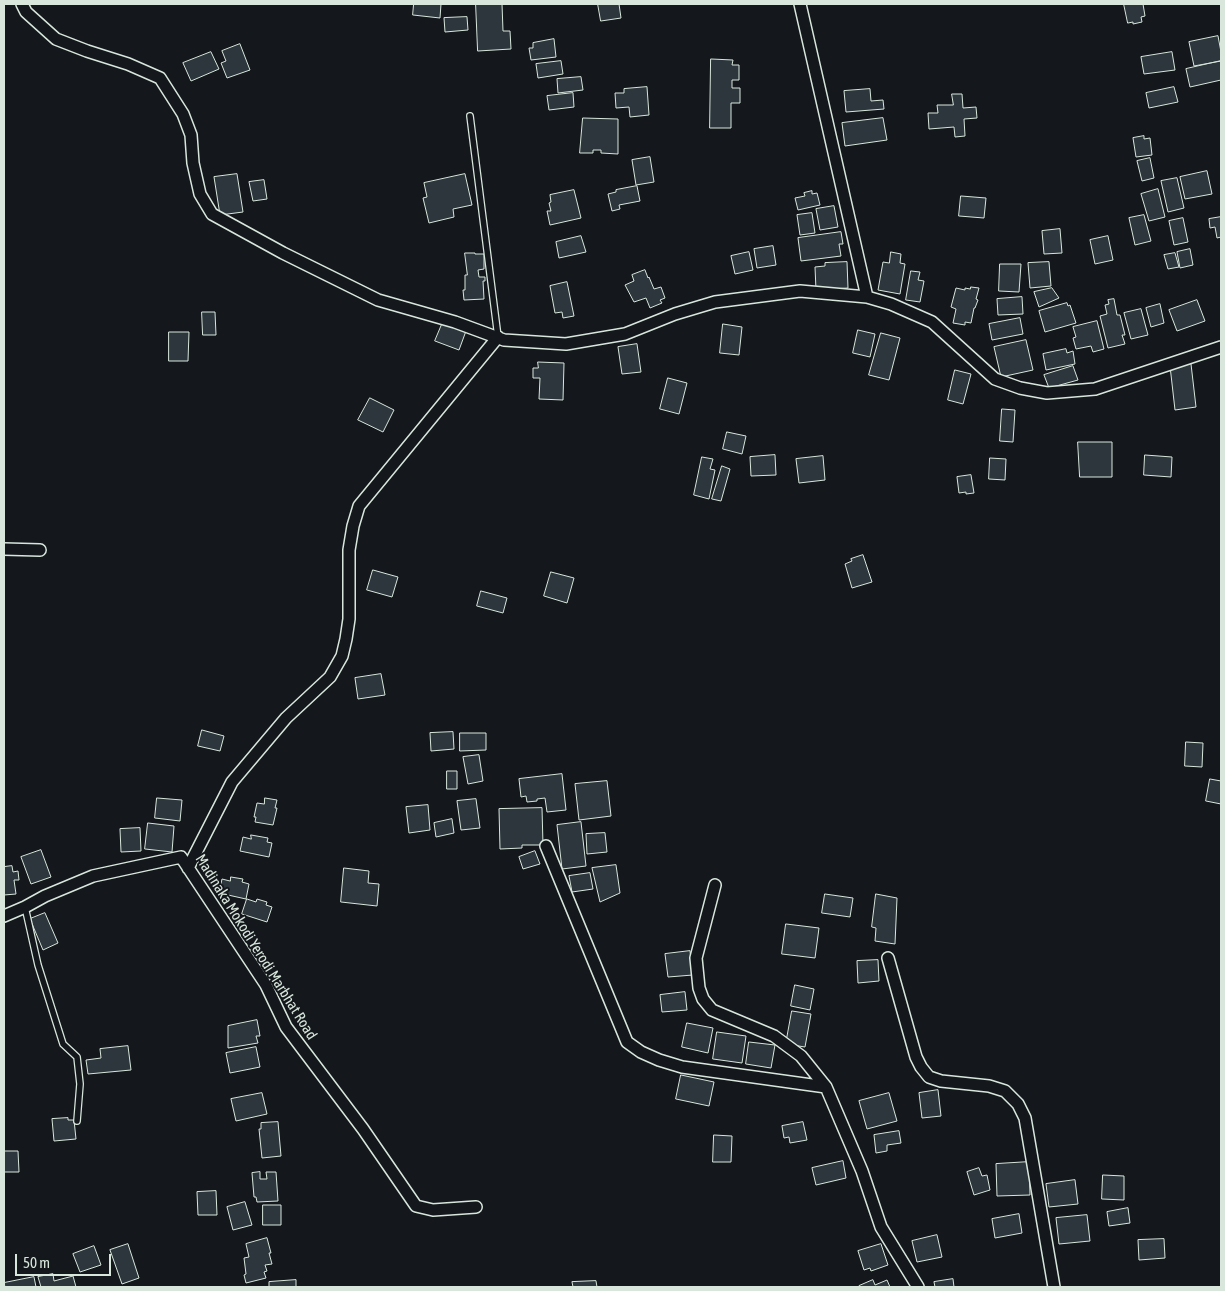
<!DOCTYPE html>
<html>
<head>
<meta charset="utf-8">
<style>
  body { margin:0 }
  #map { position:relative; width:1225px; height:1291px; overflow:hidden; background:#14181c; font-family:"Asap Condensed",sans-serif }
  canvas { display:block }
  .frame { position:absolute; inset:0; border:5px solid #d8e6dc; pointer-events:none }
  .scale { position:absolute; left:15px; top:1254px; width:96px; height:22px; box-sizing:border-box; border:2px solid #d8e6dc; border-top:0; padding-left:6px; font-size:15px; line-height:18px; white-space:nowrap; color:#d8e6dc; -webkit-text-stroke:4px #14181c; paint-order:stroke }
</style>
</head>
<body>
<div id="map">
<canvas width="1225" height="1291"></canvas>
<div class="frame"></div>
<div class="scale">50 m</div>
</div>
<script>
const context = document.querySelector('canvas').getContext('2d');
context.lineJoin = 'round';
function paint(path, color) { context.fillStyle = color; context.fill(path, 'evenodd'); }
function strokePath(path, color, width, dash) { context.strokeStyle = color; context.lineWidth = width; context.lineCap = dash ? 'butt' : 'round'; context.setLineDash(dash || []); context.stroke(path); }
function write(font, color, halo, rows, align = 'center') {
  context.font = font + ' "Asap Condensed",sans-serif'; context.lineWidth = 4; context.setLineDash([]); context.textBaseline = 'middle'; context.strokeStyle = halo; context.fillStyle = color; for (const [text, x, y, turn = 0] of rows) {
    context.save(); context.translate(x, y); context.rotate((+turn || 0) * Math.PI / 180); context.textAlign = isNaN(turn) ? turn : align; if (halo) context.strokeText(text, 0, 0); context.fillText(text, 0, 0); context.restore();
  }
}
const building = new Path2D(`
  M414,4H441L440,18L413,15Z
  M476,4H502L503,31H510L511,49L478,51Z
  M598,4H619L621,18L601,21Z
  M1124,4H1143L1145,16L1141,17L1142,22L1133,24V22L1128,23Z
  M467,17L468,30L445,32L444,18Z
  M1218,36L1221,52V61L1194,66L1189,42Z
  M554,39L556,57L531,60L529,48H533V43Z
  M240,44L250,70L227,78L221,63L226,61L222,51Z
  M211,52L219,69L191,81L183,63Z
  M1172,52L1175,70L1144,74L1141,57Z
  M711,59L733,60L732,65H739V80H732V88H740V103H731V128H710Z
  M561,61L563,74L538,78L536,64Z
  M1221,61V80L1190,87L1186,69Z
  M581,77L583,90L558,93L557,79Z
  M647,87L649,115L630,117L629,107L616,108L615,93H624V89Z
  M1174,87L1178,102L1149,108L1146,93Z
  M870,89L871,101L883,100L884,109L846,112L844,91Z
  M573,93L574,107L549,110L547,96Z
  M952,94H962L963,108L976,107L977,118L964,119L965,136L955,137L954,127L929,129L928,113H938L937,105H953Z
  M583,118L618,119V154L601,153V150H593V153H580Z
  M883,118L887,140L845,146L842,123Z
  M1144,136V139L1150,138L1152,155L1136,157L1133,138Z
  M650,157L654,182L636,185L632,160Z
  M1150,158L1154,178L1142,181L1137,161Z
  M1207,171L1212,194L1185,199L1180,177Z
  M237,174L243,212L220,215L214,177Z
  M465,174L472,205L453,209L454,217L429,223L423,198L427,197L424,183Z
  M1177,178L1184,208L1168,212L1161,181Z
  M264,180L267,199L253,201L249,182Z
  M637,186L640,201L619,205L620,209L612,211L608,194L616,192V190Z
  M1158,189L1165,217L1149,221L1141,194Z
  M574,190L581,218L550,225L547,211H551L549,203L551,202L550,195Z
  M812,191V194L817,193L820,205L798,210L795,198L805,196L804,193Z
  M961,196L986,198L984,218L959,216Z
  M834,206L838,227L820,230L816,209Z
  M812,213L815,233L800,235L797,215Z
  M1144,215L1151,241L1135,245L1129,218Z
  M1221,217V237L1217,238L1215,227L1210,228L1209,219Z
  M1183,218L1188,242L1174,245L1169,221Z
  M1060,229L1062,253L1044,254L1042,231Z
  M841,232L843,244H839L841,256L801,261L798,238Z
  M581,236L586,252L559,258L556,242Z
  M1108,236L1113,260L1095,264L1090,240Z
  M773,246L776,265L757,268L754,249Z
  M1190,249L1193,265L1180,268L1177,252Z
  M749,252L753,270L735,274L731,256Z
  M891,252L901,254L900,263L905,264L900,294L878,290L883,262L889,263Z
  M465,253H475V254H484V269L478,270L479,277H485V281H483L484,299L464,300L463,290H465V275H467Z
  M1175,253L1179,267L1168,269L1164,255Z
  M847,262L848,288L816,290L815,267L825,266V263Z
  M1049,262L1051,286L1030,288L1028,263Z
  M1000,264H1021L1019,292L999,291Z
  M645,270L648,278L649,277L654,289L661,287L665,298L660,300L662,303L650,308L646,298L634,302L625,285L634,281L632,275Z
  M911,271L920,272L918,280L924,281L920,302L906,300Z
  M567,282L574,316L563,318L562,312L555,313L550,286Z
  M971,287L979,288L976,299L978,300L975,308H974L971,323L965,322V325L953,323L956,309L951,307L956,288L965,290V288L970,289Z
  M1052,288L1059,298L1039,307L1034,292Z
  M1022,297L1023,314L998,315L997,299Z
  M1114,299L1117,315H1120L1125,335H1122L1125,344L1108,348L1100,316L1107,314L1105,305L1109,304L1108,300Z
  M1197,300L1205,321L1177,331L1169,310Z
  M1067,303L1068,306L1070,305L1076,323L1045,332L1039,311Z
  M1160,304L1164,323L1151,327L1146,308Z
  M1141,309L1148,335L1131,339L1124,313Z
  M202,312H215L216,335H203Z
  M1020,318L1023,334L992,340L989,324Z
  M1097,321L1104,349L1093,352L1091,346L1076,349L1073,338L1076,337L1073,327Z
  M443,322L466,331L459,350L435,341Z
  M723,324L742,327L739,355L720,353Z
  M858,330L875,334L870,357L853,353Z
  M169,332H189L188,361H169Z
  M881,333L900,338L889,380L869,375Z
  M1026,340L1033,370L1001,377L994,347Z
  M637,344L641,372L622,374L618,347Z
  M1066,349L1067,353L1073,351L1075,364L1046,370L1043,354Z
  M538,362L564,363L563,400L539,399L540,378H533V368H538Z
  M1191,364L1196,407L1175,410L1170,366Z
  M1073,366L1078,380L1049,388L1044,375Z
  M955,370L971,374L963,404L948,400Z
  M668,378L687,383L679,414L660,409Z
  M370,398L394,410L383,432L358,420Z
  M1002,409L1015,410L1013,442L1000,441Z
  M727,432L746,436L742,454L723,449Z
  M1078,442H1112V477H1080Z
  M775,455L776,475L751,476L750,457Z
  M1145,455L1172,457L1171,477L1144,475Z
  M823,456L825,480L799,483L796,459Z
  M702,457L713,459L710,469L715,470L709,499L694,495Z
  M990,458L1006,459L1005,480L989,479Z
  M722,466L730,469L721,501L712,499Z
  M971,475L974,493L966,494V492L959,493L957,477Z
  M863,555L872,582L852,588L845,564L852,561L851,559Z
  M373,570L398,577L392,597L367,590Z
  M551,572L574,578L567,603L544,596Z
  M481,591L507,598L503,613L477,606Z
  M381,674L385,695L358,699L355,678Z
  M202,730L224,736L220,751L198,746Z
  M453,732L454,749L431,751L430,733Z
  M460,733H486V750L460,751Z
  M1186,742L1203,743L1202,767L1185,766Z
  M479,755L483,781L468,784L463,757Z
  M447,771H457V789H447Z
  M562,774L566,810L547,812L545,798L537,799V801L527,802L526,796L521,797L519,779Z
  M1210,779L1221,781V804L1206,801Z
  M607,781L611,816L579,820L575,784Z
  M157,798L182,800L180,821L155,818Z
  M265,798L277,800L275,808H277L273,825L255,822L256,817H254L257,803L264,804Z
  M476,799L480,828L461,830L457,801Z
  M428,805L430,830L409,833L406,807Z
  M542,808L543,845H522V848L500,849L499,809Z
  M452,819L454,833L436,837L434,823Z
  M581,822L586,866L562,869L557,825Z
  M148,823L174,826L172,852L145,849Z
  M140,828L141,851L121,852L120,829Z
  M605,833L607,852L587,854L586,834Z
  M251,835L268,838L267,842L272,843L269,857L240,851L243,837L251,839Z
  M41,850L51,877L31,884L21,857Z
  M535,851L540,864L523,869L519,857Z
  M616,865L620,893L600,902L592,868Z
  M12,866L13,872L18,871L19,880H14L16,894L4,895V867Z
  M344,868L369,871L368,883L379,884L377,906L341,902Z
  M590,873L593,889L572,892L569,876Z
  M231,877L243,879L242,882L249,884L246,899L219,893L222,879L230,881Z
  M825,894L853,898L850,917L822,913Z
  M876,894L897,898L895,944L875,941L876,928L872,927Z
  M247,899L256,902L257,899L267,902L266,905L272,907L267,922L242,914Z
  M45,913L58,943L43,950L30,919Z
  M786,924L819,928L815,958L782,954Z
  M690,951L693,975L668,977L665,954Z
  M878,960L879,981L858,983L857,961Z
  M795,985L814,989L810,1010L791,1006Z
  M685,992L687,1010L662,1012L660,995Z
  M792,1011L811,1014L805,1047L786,1044Z
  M257,1020L260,1036H256L258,1043L228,1048V1026Z
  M687,1023L713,1028L708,1053L682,1047Z
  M717,1032L746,1036L742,1063L713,1059Z
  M749,1042L775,1045L771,1068L746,1064Z
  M128,1046L131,1070L88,1074L86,1060L101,1058L100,1049Z
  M256,1047L260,1067L230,1073L226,1053Z
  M681,1075L714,1082L709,1106L676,1099Z
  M938,1090L941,1116L922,1118L919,1093Z
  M262,1093L267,1114L236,1121L231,1099Z
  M889,1093L897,1121L867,1129L859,1101Z
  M68,1118V1120H74L76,1139L54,1141L52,1119Z
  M278,1122L281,1156L262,1158L259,1129H261V1123Z
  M803,1122L807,1140L790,1143L789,1137L784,1138L782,1126Z
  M899,1131L901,1143L887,1145V1151L876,1153L874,1135Z
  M714,1135L732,1136L731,1162H713Z
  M4,1151H18L19,1172H4Z
  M843,1161L846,1178L816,1185L812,1168Z
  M1029,1162L1030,1195L997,1196L996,1164Z
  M979,1168L982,1176L987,1175L990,1190L974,1195L967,1172Z
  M260,1172V1179H267L266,1172H276L278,1201L257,1202L256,1197H254L252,1173Z
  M1103,1175L1124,1176V1200L1102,1199Z
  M1075,1180L1078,1204L1049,1207L1046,1184Z
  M216,1191L217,1215H198L197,1192Z
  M245,1202L252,1225L233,1230L227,1207Z
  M263,1205H281V1225H263Z
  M1128,1208L1130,1223L1109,1226L1107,1212Z
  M1019,1214L1022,1233L995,1238L992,1219Z
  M1087,1215L1090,1241L1059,1244L1056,1218Z
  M937,1235L942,1257L917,1262L912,1241Z
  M267,1238L271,1253H269L272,1264L265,1265L267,1271L264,1272L266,1278L246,1283L244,1275L246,1274L244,1258L249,1257L246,1244Z
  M1164,1239L1165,1258L1139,1260L1138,1240Z
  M128,1244L139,1278L122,1284L110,1250Z
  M881,1244L888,1265L871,1271L870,1268L864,1270L858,1251Z
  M94,1246L101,1265L80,1272L73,1254Z
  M53,1274L54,1281L73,1276L76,1287H41L38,1277Z
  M34,1277L36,1287H5L4,1283Z
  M953,1279L954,1287H935L934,1282Z
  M296,1280V1287H269V1282Z
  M873,1280L875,1285L887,1280L890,1287H859V1286Z
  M596,1281L597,1287H573L572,1282Z`);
const lane = new Path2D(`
  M470,116L498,337
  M25,907L38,965L63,1044L77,1057L80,1084L77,1121`);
const street = new Path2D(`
  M22,4L26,12L56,39L87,51L128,64L160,78L183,114L191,135L193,163L200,194L212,214L283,253L378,300L455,322L504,340L566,344L625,334L675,314L715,302L800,291L867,297L891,304L932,322L995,379L1020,388L1047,393L1095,389L1221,347
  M800,4L867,297
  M4,549L40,550
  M546,846L627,1042L641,1052L659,1060L682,1067L826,1087
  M188,868L232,782L286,718L330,677L342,656L346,639L349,619V550L353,526L359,506L498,337
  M715,885L696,958L699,988L703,999L712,1010L774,1036L801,1056L826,1087L862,1171L881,1227L918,1287
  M4,916L25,907L45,896L93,876L181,857L266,985L286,1027L363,1129L416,1206L433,1210L476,1207
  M888,958L916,1057L921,1067L929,1077L941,1081L989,1086L1005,1091L1018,1104L1025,1118L1054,1287`);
const streetNames = [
  ["Madinaka Mokodi Yerodi Marbhat Road",256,947,58]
];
paint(building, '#2c363c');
strokePath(building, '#d8e6dc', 1);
strokePath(lane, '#d8e6dc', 8);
strokePath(street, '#d8e6dc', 14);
strokePath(lane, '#14181c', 5.5);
strokePath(street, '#14181c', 11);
write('15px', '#d8e6dc', '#14181c', streetNames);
</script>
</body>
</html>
